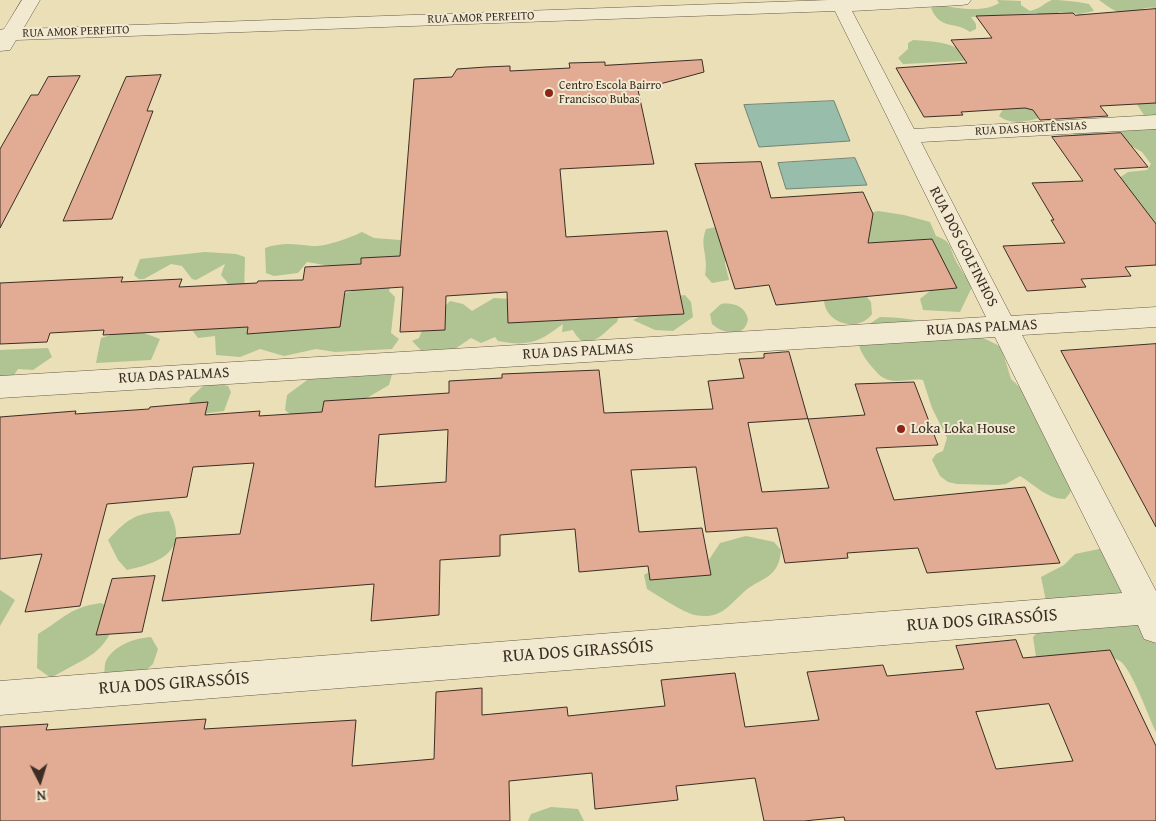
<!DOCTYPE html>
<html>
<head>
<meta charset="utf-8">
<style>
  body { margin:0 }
  #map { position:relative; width:1156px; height:821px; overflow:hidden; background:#eadfb6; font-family:"Gentium Book Plus",serif }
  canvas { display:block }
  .north { position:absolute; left:15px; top:756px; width:50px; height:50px; -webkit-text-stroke:4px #f1ead0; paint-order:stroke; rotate:175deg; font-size:14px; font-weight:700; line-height:20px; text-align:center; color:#3c2e24 }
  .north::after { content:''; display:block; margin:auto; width:18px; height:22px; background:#3c2e24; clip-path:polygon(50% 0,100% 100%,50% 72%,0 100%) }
</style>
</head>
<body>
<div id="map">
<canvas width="1156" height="821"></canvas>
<div class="north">N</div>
</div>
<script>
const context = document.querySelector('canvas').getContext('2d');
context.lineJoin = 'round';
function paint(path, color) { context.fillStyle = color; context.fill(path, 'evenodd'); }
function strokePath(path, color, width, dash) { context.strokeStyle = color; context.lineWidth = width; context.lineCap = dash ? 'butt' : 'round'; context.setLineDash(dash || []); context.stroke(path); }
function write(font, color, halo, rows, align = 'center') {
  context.font = font + ' "Gentium Book Plus",serif'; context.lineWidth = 4; context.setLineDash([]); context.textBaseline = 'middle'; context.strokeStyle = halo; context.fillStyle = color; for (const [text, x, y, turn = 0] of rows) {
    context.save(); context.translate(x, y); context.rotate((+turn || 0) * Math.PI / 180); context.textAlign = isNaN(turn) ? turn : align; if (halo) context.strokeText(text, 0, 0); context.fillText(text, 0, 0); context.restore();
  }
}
const green = new Path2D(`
  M997,0L1021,1V5L1030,11C1040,9 1044,3 1052,0C1062,0 1079,2 1089,4L1094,11L1080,14L1059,12L1060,23L1039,18L1037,13L971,17L976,24V29L970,32C953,20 941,31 931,8L936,3C952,9 985,13 999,3Z
  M1099,0H1156V8C1145,6 1142,10 1133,13C1120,17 1109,7 1099,0Z
  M913,40C932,41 950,42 966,53L965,61L903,64L898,58L908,49V43Z
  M1156,100V242L1116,180L1128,172L1147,170L1151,164L1142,152L1131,146L1074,140L1073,135L1078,130C1103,132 1120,144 1135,117L1144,115L1136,103Z
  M1034,105L1039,118C1025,122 1011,125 999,116L1004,107Z
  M878,211L904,215L930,222L936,236C952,242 949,246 955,259C959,268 967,277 972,287L960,312L923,310L920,299L946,278L880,255L850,230L862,215Z
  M727,225L729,253L725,263L729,280L712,283L705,275C709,255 699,247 706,229Z
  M362,232L374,238L413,241L415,258L336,270L330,266L307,262L298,273L274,276L266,273L265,248C282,242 295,244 312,246C325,247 350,238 362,232Z
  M205,252L236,254L245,257L244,295L334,296L353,291L365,282L391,283L389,291L395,297L391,333L399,339L392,349L335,352L316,349L284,356L260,349L240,357L216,355L215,336L198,338L189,326L232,293L227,282L221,275L225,264L196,280L192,279L182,266L171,264L144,279H139L134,275L140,259Z
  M685,295L691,302L693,317L673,331L655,330L633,320L677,296Z
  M866,296L871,302L872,314C859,333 825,324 824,300Z
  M494,298L620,306C619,310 619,318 617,322C615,324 613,325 611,327C598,339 584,352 573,330L562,332L563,324C539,342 529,347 498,341L495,337L481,343L471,338L452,351H422L412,341L419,338L423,328L450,301L463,304L472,311Z
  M721,304C733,302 745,306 748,319C745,339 723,334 712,324L710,314Z
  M880,317C915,317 971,329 1001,347L1011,379L1030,397L1074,479L1070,493L1065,499C1047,499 1035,485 1020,476L1006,484L998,485L957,484L948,482L940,476L932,460L936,454L943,451L947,438L932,408L923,380C912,378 900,383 889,380C880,378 877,372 871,366C853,343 854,333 880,317Z
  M124,331L144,333L160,339L151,360L96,363L101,338Z
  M48,348L52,357L33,370L18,369L12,378L0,377V350Z
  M393,371L389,385L336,416L291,415L285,410L287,395L314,375Z
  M215,383L228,386L231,392L224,411L194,415L189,407L190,398L203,386Z
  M169,511C190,550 161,563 127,570L118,560L108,540C130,516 137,513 169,511Z
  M746,536L774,542L781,550C779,579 761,577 745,591C728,606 721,620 695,615C684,613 657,595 647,589L644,575L651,571L705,566L720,543Z
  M1123,544L1156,592V732C1148,716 1132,669 1120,661C1112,657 1102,654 1094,650L1085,666L1038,670L1033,637L1050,620L1041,577L1064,565L1075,554Z
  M0,590L15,600L0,626Z
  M101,603L117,611C109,655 85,657 51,678L37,668L38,634C65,618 68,608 101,603Z
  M151,637L158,649L153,664L138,678L104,676C105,672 104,665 106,661C114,645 135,638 151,637Z
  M551,807L578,809L584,821H528L531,814Z`);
const water = new Path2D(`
  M834,101L850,141L759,147L744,105Z
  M855,158L867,185L786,189L778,163Z`);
const building = new Path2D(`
  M1156,9V103L1100,106L1108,116L1040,120L1033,110L1025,108L961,112L963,115L924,117L896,68L967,63L951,40L992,38L976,16L1073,13L1075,15Z
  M702,60L704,72L638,90L654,164L560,169L566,237L667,231L684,314L508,323L507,292L446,296L445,330L400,332L403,287L345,291L340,327L247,334L248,327L103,335L104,330L50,333L47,342L0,344V283L123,277L121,282L182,279L179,287L257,283L258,281L303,280L305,267L361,264V258L400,256L414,79L452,77L457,69L486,67L510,66V71L570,68L569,63L605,62V65Z
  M161,75L147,111H153L112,219L63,221L126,77Z
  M80,76L0,228V149L31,95H38L48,77Z
  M1121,133L1148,167L1114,169L1156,224V265L1125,267L1131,276L1081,279L1086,287L1027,291L1003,246L1065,243L1051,220H1054L1032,183L1083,181L1052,137Z
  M761,162L771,198L863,192L873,214L868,243L932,239L957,288L776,305L769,285L735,289L695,164Z
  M1156,344V527L1061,351Z
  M789,352L808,419L865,415L855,384L914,382L938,445L876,448L894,500L1025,487L1060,563L927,573L918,548L847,553L848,558L785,563L777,528L706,532L696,467L631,470L639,532L702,528L711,575L650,580L648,566L579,572L575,529L500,535V556L440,560L439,615L371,621L374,584L162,601L176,538L240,534L254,463L193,467L187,497L107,504L80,606L25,612L42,554L0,559V417L76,411L75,414L149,409L150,407L208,402L205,415L260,411L259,416L322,412L324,401L449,393V381L502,378V374L599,370L604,413L713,409L708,381L744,378L739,359L764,358V354ZM808,419L829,488L762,492L748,423ZM448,430L446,482L375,487L379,435Z
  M155,576L142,632L96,635L112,579Z
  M1016,640L1023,658L1110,650L1156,746V821H845L844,817L804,821H764L755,778L676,786L678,800L595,809L592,773L509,781L510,821H0V727L48,724L46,730L206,719L204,729L356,720L352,766L434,759L436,692L482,688V715L567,707L568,716L665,706L661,680L735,673L745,727L819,720L807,672L883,665L887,676L964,669L956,646ZM1049,704L1073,761L996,769L976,712Z`);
const minor = new Path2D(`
  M22,0H40L23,29L829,0H971L968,4L962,5L852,11L914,129L1156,115V129L921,142L1011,316L1156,307V327L1022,335L1156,591V643L1144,639L1138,625L0,715V681L1122,593L995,337L0,398V376L986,317L835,11L16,40L10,50L0,51V30L4,29Z`);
const markers = [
  [549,93,5,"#8f2418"],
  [901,429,5,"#8f2418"]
];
const farStreetnames = [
  ["RUA AMOR PERFEITO",481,18,-2],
  ["RUA AMOR PERFEITO",76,32,-2],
  ["RUA DAS HORTÊNSIAS",1031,129,-3]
];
const farPoinames = [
  ["Centro Escola Bairro",559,86],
  ["Francisco Bubas",559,100]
];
const streetNames = [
  ["RUA DOS GOLFINHOS",963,247,63],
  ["RUA DAS PALMAS",982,328,-3],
  ["RUA DAS PALMAS",578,352,-3],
  ["RUA DAS PALMAS",174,376,-3]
];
const poiNames = [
  ["Loka Loka House",911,429]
];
const nearStreetnames = [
  ["RUA DOS GIRASSÓIS",982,621,-4],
  ["RUA DOS GIRASSÓIS",578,652,-4],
  ["RUA DOS GIRASSÓIS",174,684,-4]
];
paint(green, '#b0c393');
paint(water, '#98bdab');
strokePath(water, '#738475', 1);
paint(building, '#e2ab93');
strokePath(building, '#3c2e24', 1);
strokePath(minor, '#685a48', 1);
paint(minor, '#f1ead0');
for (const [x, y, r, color] of markers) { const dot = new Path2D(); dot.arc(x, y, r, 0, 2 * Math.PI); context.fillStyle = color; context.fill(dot); strokePath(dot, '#f1ead0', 2); }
write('12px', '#3c2e24', '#f1ead0', farStreetnames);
write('12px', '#3c2e24', '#f1ead0', farPoinames, 'left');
write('15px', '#3c2e24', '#f1ead0', streetNames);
write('15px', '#3c2e24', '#f1ead0', poiNames, 'left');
write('18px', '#3c2e24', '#f1ead0', nearStreetnames);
</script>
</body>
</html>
